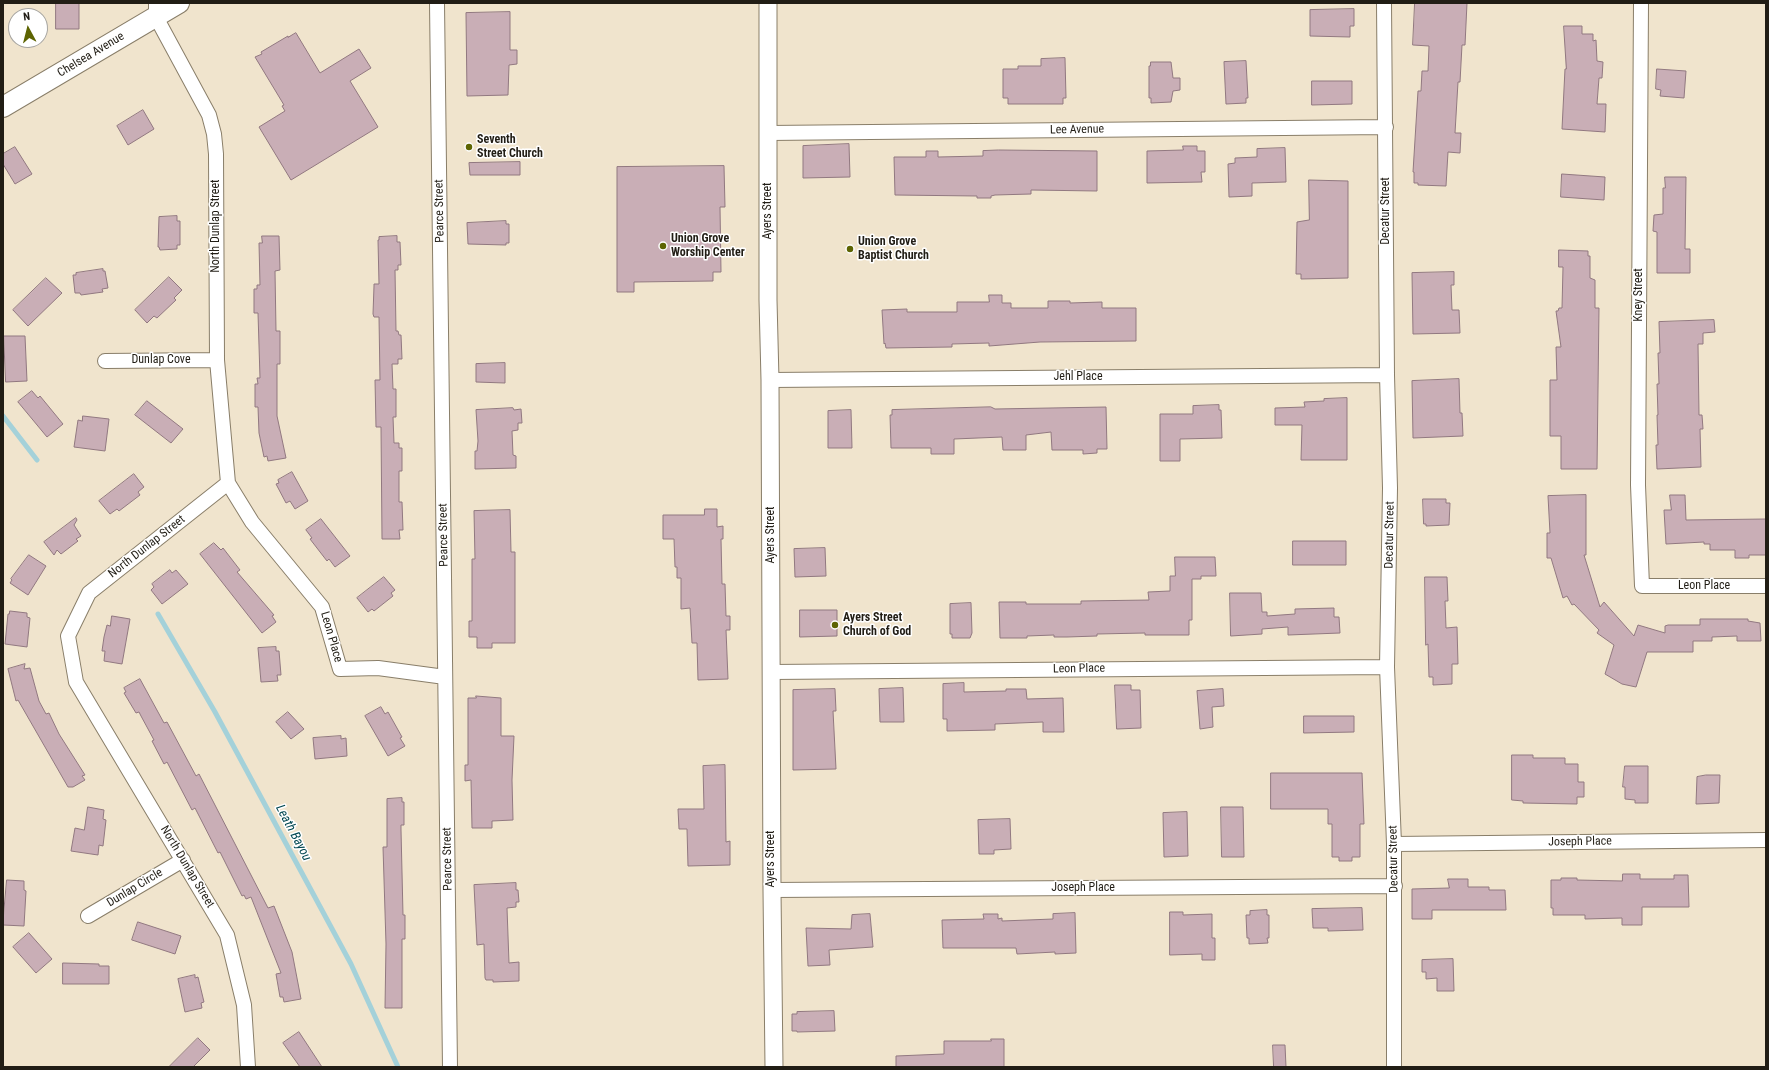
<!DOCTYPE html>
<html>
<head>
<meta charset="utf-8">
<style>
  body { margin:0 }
  #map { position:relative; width:1769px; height:1070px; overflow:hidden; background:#f0e4cd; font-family:"Roboto Condensed",sans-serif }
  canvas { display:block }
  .frame { position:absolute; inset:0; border:4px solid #211d15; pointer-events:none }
  .north { position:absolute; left:8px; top:8px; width:40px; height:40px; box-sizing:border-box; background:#fff; border:1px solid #a6a5a1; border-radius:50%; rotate:353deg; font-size:11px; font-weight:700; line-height:16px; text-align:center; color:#211d15 }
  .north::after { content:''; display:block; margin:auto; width:14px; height:18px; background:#5d6402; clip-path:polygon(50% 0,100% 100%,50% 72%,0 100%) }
</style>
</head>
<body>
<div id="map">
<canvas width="1769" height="1070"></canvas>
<div class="frame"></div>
<div class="north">N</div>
</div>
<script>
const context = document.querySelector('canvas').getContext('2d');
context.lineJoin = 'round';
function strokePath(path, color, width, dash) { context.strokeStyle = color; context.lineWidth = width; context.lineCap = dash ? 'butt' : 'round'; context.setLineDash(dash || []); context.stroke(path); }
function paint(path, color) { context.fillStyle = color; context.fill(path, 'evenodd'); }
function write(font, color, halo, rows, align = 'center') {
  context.font = font + ' "Roboto Condensed",sans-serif'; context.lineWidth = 3; context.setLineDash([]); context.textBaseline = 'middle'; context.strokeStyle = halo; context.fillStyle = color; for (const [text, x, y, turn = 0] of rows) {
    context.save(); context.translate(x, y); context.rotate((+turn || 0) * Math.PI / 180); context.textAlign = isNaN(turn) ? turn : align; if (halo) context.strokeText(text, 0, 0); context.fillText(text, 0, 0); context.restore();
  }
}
const stream = new Path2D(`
  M3,416L37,460
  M158,614L215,712L351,964L398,1067`);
const building = new Path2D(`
  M56,3H79V29H56Z
  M1415,3H1467L1465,45H1462L1460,82H1458L1455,133H1461L1460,153L1448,152L1446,186L1418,185V183H1414V172H1413L1418,91H1421L1422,71H1428L1429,46L1413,45Z
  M1354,9V26H1350V37L1310,36V10Z
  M510,12V50H517V64L509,65L508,95L467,96L466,13Z
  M1564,26H1582V34H1593V41L1596,40L1597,61L1603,62L1602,78H1599L1597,104H1606L1605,132L1562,129L1565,69H1566Z
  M296,33L320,73L359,49L371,68L350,81L378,127L291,180L259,127L285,111L282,106L284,105L255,57L262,54L261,52L288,36V37Z
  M1065,58L1066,98H1063V104H1008V98H1003V69H1018V66H1041V59Z
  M1246,61L1248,98H1246V103L1226,104L1224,62Z
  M1151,62H1171L1173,78H1180V90L1173,91L1171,102L1151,103V98H1149V66H1150Z
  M1657,69L1686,71L1684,98L1660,96L1661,90L1656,89Z
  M1312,81H1352V104L1312,105Z
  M143,110L154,129L128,145L117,126Z
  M849,144L850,177L803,178V146Z
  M1183,146H1197V151H1205V172H1201L1202,182L1147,183V151L1183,150Z
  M15,147L32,174L15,184L3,164V154Z
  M1285,148L1286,182L1252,183V196L1229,197L1228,164L1235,163V158L1257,157V149Z
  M999,150L1097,151V191L1031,190V194L995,195L991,196V198H977V196L895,195L894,157H926V151H938V157L983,156V151Z
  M520,162V175H470L469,163Z
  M724,166L725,207H720L721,272H713V281L634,282V292H617V167Z
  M1562,174L1605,177L1604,200L1561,197Z
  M1665,177H1686L1685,249H1690V273H1657V232L1653,231L1654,215L1663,214V188H1665Z
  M1309,180L1348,181V278L1301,279V274H1296L1297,222L1309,220Z
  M177,216V221H180V245H177V249L160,250L159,247H158L159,217Z
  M506,221V224H509V243H506V245L468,244L467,223Z
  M262,236H279L280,270L275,271L276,331H280V364H277V416L286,458L268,461L267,456L264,457L259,433L258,407H255V384H258L257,378H260L258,313H254V289H257V285H260L259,243H262Z
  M397,236V242H400L401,265H398V270H395L396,331H398L399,335H401L402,359H398V364H392L393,389H396V417H393L394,443H399V448H402V471H399V502H402L403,530H399L400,539H382L381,427H376L375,380H380L379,317H374L373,314L374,286V284H379L378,240H379V237Z
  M1559,250L1588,251V256H1590V278L1595,280V308H1599L1597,469H1561V436H1550V380H1557L1556,347H1561L1556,311H1558L1559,308H1562L1563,267H1559Z
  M103,269V271H105L108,288L102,289L103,292L81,295L80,293H75L73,275H76V273Z
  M1454,272V285H1451L1452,310H1459L1460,333L1413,334L1412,273Z
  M169,277L182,290L174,298L176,300L157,318L154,316L147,323L135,310Z
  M46,278L62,293L28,326L13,310Z
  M989,295H1002V303H1011V308H1048V301H1070V303L1102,302V308H1136V341L1040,342L989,346V343L952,344V347L886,348L885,343L884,344L882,310L907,309V312H957V302H989Z
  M1714,320L1715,332L1703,333V344H1698L1699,415H1702L1703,429H1700L1701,467L1657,469L1656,445H1658L1657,415H1658L1657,384H1659L1658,353H1660L1659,322Z
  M4,336H25L27,381L6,382Z
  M505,363V383L476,382V364Z
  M1459,379L1460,413H1462L1463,436L1413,438L1412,381Z
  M32,391L38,398L40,396L63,424L47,437L18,402Z
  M1347,398V460H1301L1302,425H1275V408L1305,407L1304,402L1324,401V399Z
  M147,401L183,429L171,443L135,415Z
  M1219,405V410H1221L1222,438L1180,439V461H1160V414H1193V406Z
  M991,407L995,409L1106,407L1107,449H1097V453L1083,454V450H1052L1051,432L1026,435V450H1003L1002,437L954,439V454H931V448H891L890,415H892V410Z
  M513,408L514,410L521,409L522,423H518V430L512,431L513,455L516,456V468L475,469V451H477L478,441L476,410Z
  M851,410L852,448H828V411Z
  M83,416L109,419L105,451L74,447L78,420L82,421Z
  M292,472L308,501L295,509L290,501L286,503L276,484L279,483L278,480Z
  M134,474L144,487L138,492L140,495L119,511L117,509L110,514L99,501Z
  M1586,495V555H1584L1600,607L1604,602L1634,636L1638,625L1665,633V626L1668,625H1700V619H1748V621L1760,623L1761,641H1737V636L1712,637V641H1693V652H1647L1636,687L1622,684L1605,674L1614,645L1597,633L1599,630L1574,604L1572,605L1567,596L1563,598L1551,558H1547V533H1550L1548,496Z
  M1670,495H1685L1686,520L1766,519V555H1749V558H1735V550H1710V544H1704V542L1666,544L1664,510H1671Z
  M1423,499H1446V503H1450L1449,525L1426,526V524H1424Z
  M705,509H717V527L723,526V539H721L722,584H725L726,616H730V630H726L728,679L698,680L697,643H692L690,608L681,609V578H677V567H675L674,539H663V515H704Z
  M510,510L511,552H515V643H492V648H477V637H469V621H472V559H475L474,511Z
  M76,518L77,520L74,525L81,536L76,539L78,541L61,554L57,550L54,555L44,542Z
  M321,519L350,556L335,567L329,559L327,561L310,539L312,538L306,530Z
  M1293,541H1346V565H1293Z
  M214,543L221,550L223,548L240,570L237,572L274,615L272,616L276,622L262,633L200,554Z
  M825,548L826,576L795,577L794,549Z
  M29,555L46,566L28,595L10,583L12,580L11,579Z
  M1175,557H1215L1216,576H1201V579H1192V620H1189V635H1145V633L1097,634V636L1067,637H1054V635L1027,636V638H1000L999,602H1026V604H1081V601L1149,600L1148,592L1170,591V576H1175Z
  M170,570L172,573L176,570L188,584L162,604L151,590L154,587L152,584Z
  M384,577L395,590L391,593L393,596L374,611L372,609L368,612L357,598Z
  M1425,577H1447L1448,601H1445L1446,628L1457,627L1458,664H1452V684L1433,685V677H1429L1428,644L1426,645Z
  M1230,593H1261L1262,612H1267V616L1295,614V609L1334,608V617H1339L1340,633L1288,635V627L1262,629V634L1231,636Z
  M971,603L972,633L970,638H952V634H950V604Z
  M800,610H837V636L800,637Z
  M10,611L27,613V617L30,618L27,647L5,644L8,614H9Z
  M112,616L130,619L122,664L104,661L105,651H102L104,637L107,625L110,626Z
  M276,647V651H279L281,675H277L278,681L261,682L258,648Z
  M25,664L24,669L30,668L39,701L46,714L49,713L59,734L85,775L82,776L85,780L73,787H68L18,700L16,701L8,669Z
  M140,679L164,723L167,722L196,776L199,774L268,908L274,906L292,952L301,999L284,1002L283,997H280L276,974L281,973L251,897L246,899L244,895L242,896L220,852L218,853L195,808L192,810L167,762L164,764L152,741L154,740L141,716L139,712L136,713L124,693L126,692L124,688Z
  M964,683V692L1006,691V689H1026L1027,699L1063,698L1064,732H1043V722L995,724V730L947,731V719H943V684Z
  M1115,685H1131V690H1140L1141,728L1117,729Z
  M903,688L904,722H880L879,689Z
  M835,689L836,711H833L836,769L793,770V690Z
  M1223,689L1224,706L1212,707L1213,727L1200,729L1197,691Z
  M476,696L501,698V736H514L512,780L513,820L492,821V828H472L471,780L465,781V765H468V698H476Z
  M381,707L385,714L388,712L402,737L400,738L405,746L388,756L365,716Z
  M288,712L304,729L291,739L276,722Z
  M1304,716H1354V732L1304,733Z
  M341,736V739L346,738L347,756L315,759L313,738Z
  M1512,755H1533V758H1565V764H1578V782H1584V797H1577V804L1523,803V801L1512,800Z
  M725,765L726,842L730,841V865L688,866L687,829H679L678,809H704L703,766Z
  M1625,766H1648V803H1635V800L1625,799V787H1623Z
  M1271,773H1362L1364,824H1360V857H1352V861H1339V857H1332V824H1328V809H1271Z
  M1706,775H1720L1719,803L1696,804L1697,777Z
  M402,798V802H404V825H401V830L403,915H405V939H402V1008H385L386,944L383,847H387V799Z
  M88,807L104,810L103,819L106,820L103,846L99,845L98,855L71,851L75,828L84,830Z
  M1221,807H1243L1244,857H1222Z
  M1187,812L1188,856L1164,857L1163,813Z
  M1010,819L1011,849L994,850V854H979L978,820Z
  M1623,874H1640V879H1674V875H1688L1689,907H1642V925H1622V918L1585,919V915H1553V908H1551V880H1561V878H1577V880L1622,881Z
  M1448,879H1468V887H1489V890H1505L1506,910H1432V919H1412V889L1449,888Z
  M7,880L24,881V890L26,891L24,926L3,925Z
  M516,883V890H518L519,902H516V907L507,908L509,963L519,962V981L493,982V980H486L485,978L484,944L477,945L474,885Z
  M1362,908L1363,930L1328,931V928H1313L1312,909Z
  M1267,910V915H1269V938H1267L1268,943L1249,944V938H1247L1246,915H1250V911Z
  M1170,912H1183V915L1212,914V938H1215V960H1202V954L1170,955Z
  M1075,913L1076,953L1055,954V952L1017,954L1016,948H943L942,920L984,919L983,914H998V919L1002,918V921L1053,919V914Z
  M870,914L873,947L829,950L830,965L808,966L806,928L851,929L852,915Z
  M138,922L181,936L175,954L132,940Z
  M29,933L52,959L36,973L13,947Z
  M1453,959L1454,991H1437V978L1426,979V972H1422V960Z
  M63,963L99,964V966H109V984H63Z
  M195,975V978L198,977L204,1002L201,1003L202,1008L185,1012L178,979Z
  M834,1011L835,1031L797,1032V1031H792V1014H797V1012Z
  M299,1032L322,1067H300L283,1043Z
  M198,1038L210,1050L193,1067H169Z
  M991,1039H1004V1067H896V1056L944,1054V1041H991Z
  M1273,1045H1285L1286,1067H1274Z`);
const minor = new Path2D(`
  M156,3V17L209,115L214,134L216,154L217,360L228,483L89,593L68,636L76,682L227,935L244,1005L248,1067
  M437,3L450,1067
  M1384,3L1387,375L1390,488L1387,667L1394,844V1067
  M1641,3L1638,485L1642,586H1766
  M768,133L1386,127
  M105,361L217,360
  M770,380L1387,375
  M228,483L252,522L322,607L340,669L378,668L445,677
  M771,672L1387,667
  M1394,844L1766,840
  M772,890L1395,886
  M88,916L183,860`);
const tertiary = new Path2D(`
  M768,3V300L770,380L772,890L774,1067`);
const secondary = new Path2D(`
  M3,107L179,3`);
const markers = [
  [469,147,4,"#5d6402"],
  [663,246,4,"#5d6402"],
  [850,249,4,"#5d6402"],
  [835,625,4,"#5d6402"]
];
const streetNames = [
  ["Chelsea Avenue",91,55,-31],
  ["Lee Avenue",1077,130,-1],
  ["Pearce Street",440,211,-91],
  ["Ayers Street",768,211,-90],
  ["Decatur Street",1386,211,-90],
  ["North Dunlap Street",216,226,-90],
  ["Kney Street",1639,295,-90],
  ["Dunlap Cove",161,360],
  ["Jehl Place",1078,377],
  ["Pearce Street",444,535,-91],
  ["Ayers Street",771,535,-90],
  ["Decatur Street",1390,535,-89],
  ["North Dunlap Street",147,547,-38],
  ["Leon Place",1704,586],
  ["Leon Place",331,637,74],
  ["Leon Place",1079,669,-1],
  ["Joseph Place",1580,842,-1],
  ["Pearce Street",448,859,-91],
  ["Ayers Street",771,859,-90],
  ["Decatur Street",1394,859,-91],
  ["North Dunlap Street",187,867,59],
  ["Dunlap Circle",135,888,-31],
  ["Joseph Place",1083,888]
];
const poiNames = [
  ["Seventh",477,140],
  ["Street Church",477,154],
  ["Union Grove",671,239],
  ["Worship Center",671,253],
  ["Union Grove",858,242],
  ["Baptist Church",858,256],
  ["Ayers Street",843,618],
  ["Church of God",843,632]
];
const waterNames = [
  ["Leath Bayou",293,833,62]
];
strokePath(stream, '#a4d1d9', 5);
paint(building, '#c9aeb6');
strokePath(building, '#917880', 1);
strokePath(minor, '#897e69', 16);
strokePath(tertiary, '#897e69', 19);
strokePath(secondary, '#897e69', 22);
strokePath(minor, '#fff', 14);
strokePath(tertiary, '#fff', 17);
strokePath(secondary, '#fff', 20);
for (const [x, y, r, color] of markers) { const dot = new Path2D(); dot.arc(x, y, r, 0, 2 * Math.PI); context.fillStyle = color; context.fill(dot); strokePath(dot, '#fff', 1.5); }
write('12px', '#211d15', '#fff', streetNames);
write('bold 12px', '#211d15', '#fff', poiNames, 'left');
write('italic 13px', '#014751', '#fff', waterNames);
</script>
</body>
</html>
